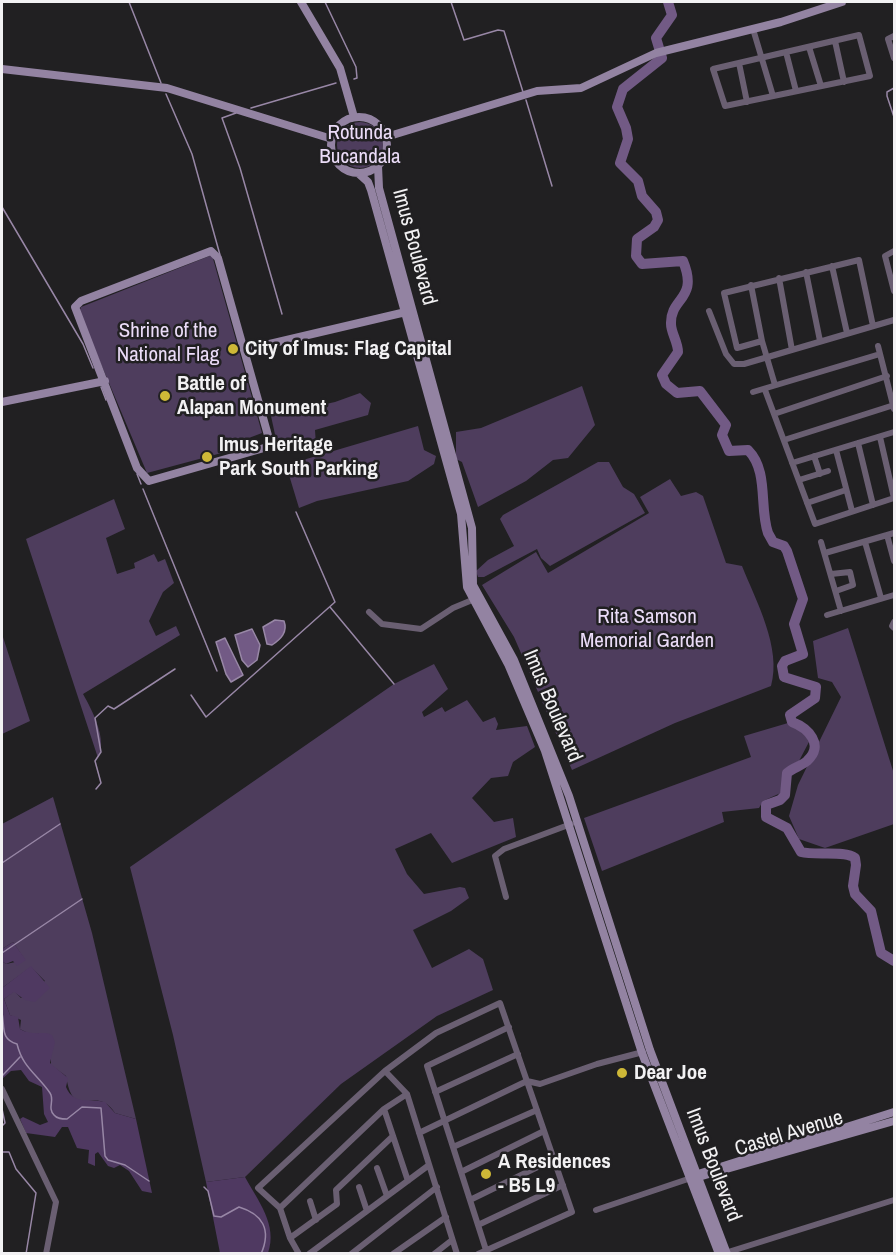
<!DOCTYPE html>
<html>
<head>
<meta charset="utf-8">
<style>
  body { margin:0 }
  #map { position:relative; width:896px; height:1255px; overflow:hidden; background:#212022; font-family:"Archivo Narrow",sans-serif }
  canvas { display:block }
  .frame { position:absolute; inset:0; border:3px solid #f2f1f3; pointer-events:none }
</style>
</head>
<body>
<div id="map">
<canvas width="896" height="1255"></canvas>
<div class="frame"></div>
</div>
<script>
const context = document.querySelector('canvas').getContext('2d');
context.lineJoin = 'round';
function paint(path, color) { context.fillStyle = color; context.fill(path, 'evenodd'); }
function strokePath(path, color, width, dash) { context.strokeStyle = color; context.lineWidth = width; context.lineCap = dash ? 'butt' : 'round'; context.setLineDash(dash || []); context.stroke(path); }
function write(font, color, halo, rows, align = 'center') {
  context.font = font + ' "Archivo Narrow",sans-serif'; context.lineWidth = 5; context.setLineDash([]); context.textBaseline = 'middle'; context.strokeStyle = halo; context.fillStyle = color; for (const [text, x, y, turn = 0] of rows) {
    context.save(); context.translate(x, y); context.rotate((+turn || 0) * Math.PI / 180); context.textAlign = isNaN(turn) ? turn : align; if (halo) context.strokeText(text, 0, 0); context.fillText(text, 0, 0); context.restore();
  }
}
const green = new Path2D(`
  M337 145a23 23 0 1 1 46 0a23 23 0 1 1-46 0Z
  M212,255L262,433L233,444L229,451L147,473L79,312L81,307Z
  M582,386L595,425L568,458L553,460L526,481L478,507L462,462L456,459V432L481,428Z
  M360,393L371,403L368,415L315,430L316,445L279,453L271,416L335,402Z
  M418,426L424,450L436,456L434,464L408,481L317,501L299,508L286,465Z
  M598,462H609L623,487L634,494L645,513L550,566L541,558L537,549L484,577H478L476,571L488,560L514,546L500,519L503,515Z
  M670,479L681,496L696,492L703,496L726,563L742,566C756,601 782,648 771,686L675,723L572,770L514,637L482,585L536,552L548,573L649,513L640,497Z
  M114,499L125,529L106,538L117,574L135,568L134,563L154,554L158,562L165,559L174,583L163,592L149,621L156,636L176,626L180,635L83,694C92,710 108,740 98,758L26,539Z
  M848,628L894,774V824L825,848L799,839L789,816L798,785L841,697L832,682L818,678L813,641Z
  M2,634L30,721L2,734Z
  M434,664L448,689L422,712L424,717L442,707L445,712L467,700L483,722L495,717L498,724L496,730L527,726L535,747L513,762L508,776L491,778L472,798L494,822L513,818L516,837L452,863L431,833L395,849L407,874L424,894L460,887L465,888L469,898L451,911L413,930L432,968L469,949L483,959L493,990L437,1016L341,1084L245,1177L206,1182L173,1035L130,867L394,684Z
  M788,723L804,729L810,740L799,761L785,769L782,780L785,791L763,801L759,808L722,812L724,822L602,871L584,818L751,757L744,736Z
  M53,797L92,933L136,1119L115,1113C95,1082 74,1125 66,1076L51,1065V1049L43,1033L32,1035L20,1029L21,1020L10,1015L4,999L14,991L21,998L45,981L31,967L2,988V961L6,964L25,960L13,942L2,949V824Z`);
const forest = new Path2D(`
  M13,942L26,960L17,966L13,961L6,964L2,961V949Z
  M31,966L50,988L35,1002L25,1000L14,992L4,999L10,1015L18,1017L20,1029C35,1037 42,1030 52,1035L55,1042L50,1063L68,1078L66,1087C74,1106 90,1098 105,1102L115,1113L136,1119L152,1193L142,1191L129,1171L120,1165L114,1168L108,1166L98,1152L95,1154V1166L88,1163L89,1150L77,1148L68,1127H62L55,1137L26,1133L20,1119L23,1117L40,1125L48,1122L44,1114L42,1087L29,1081L21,1070L11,1071L2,1079V988Z
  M245,1177C258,1201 278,1225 268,1253H220L206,1182Z`);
const water = new Path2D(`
  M275,620L284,621C288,632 281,639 272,645L267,644L263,627Z
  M252,629L260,645L257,660L248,667L242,660L235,635Z
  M225,638L243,675L231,682L226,674L216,642Z`);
const stream = new Path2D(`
  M129,2L161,83
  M325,2L356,67L357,78L354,79
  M451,2L464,40L498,30L504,31L523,92
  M894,88L887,92V96L894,117
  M166,94L192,154L220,255
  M526,100L552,186
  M251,108L336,83
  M236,113L222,118L240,168L282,314
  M2,207L83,344L93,368
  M101,387L106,400
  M137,474L141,484
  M143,489L217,671
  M330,607L394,684
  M191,695L206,717L335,602L296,512
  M96,789L101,783L95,761L101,752L95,718L108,706L114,709L175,669
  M2,863L60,824
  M2,953L82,899
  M2,1013C5,1027 0,1039 17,1044C23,1068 36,1073 50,1093C55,1100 47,1108 54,1115C57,1119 62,1119 67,1119L82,1107L101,1108L105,1156L108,1160L125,1165L149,1181
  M2,1076L20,1057
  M2,1109L5,1123L2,1126
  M2,1152H9L16,1169L36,1193L26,1254
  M204,1187L208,1191L214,1216L221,1217L239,1207C262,1214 272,1229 261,1254`);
const river = new Path2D(`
  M668,2L672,15L656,38L662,58L623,89L617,107L626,128L628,139L620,163L638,181L642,196L656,212L658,220L654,227L637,239L636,256L642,264L683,261C699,300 670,297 671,324C671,333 678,342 678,352L662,375L666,384L677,393L700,391L726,425L722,435L729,451L748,450C769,471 759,507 768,533L773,542L784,546L787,551L803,599L794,624L803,654L785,661L782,666L784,677L816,687L815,698L790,715L792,722C808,728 825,745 807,761C801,766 793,768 787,773L785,795L780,800L766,805V817L787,828L801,852C816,856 845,850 855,858L856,865L853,886L855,894L871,911L881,953L894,961`);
const street = new Path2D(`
  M753,29L773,96
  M859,35L870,76L725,106L713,69Z
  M894,36L888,39L894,58
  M835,41L844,82
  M809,47L821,86
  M786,52L796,91
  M739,63L747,102
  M894,251L885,256L894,291
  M832,266L847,333
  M806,272L820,341
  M779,278L792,350
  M751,285L762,341L775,385
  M709,311L726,354L734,364H744L894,320
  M762,341L737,348L724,293L859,260L873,326
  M878,346L894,409
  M765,390L815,524L894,498
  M753,392L880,354
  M774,414L887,376
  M880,437L894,498
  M784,440L894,405
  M858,443L873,505
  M836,450L852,511
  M814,456L820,474
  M792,463L894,432
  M799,480L828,471
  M807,503L846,490
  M887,535L894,561
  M821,542L841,611
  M865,542L881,598
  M825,553L894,533
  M831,574L850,572L853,585L836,591
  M369,612L382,624L421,629L453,608L477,598
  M827,615L894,595
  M894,622L892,626L894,628
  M506,897L495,856L504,849L571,824
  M2,1089L56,1202L46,1254
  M435,1092L518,1054
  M384,1109L408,1181
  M419,1133L527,1081L540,1084L597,1064L643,1052
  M453,1147L537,1110
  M377,1168L387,1196
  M461,1172L544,1131
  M359,1187L367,1211
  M470,1200L554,1159
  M310,1201L316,1220
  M280,1208L384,1109L407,1094
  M596,1210L691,1178
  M478,1225L563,1185
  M290,1238L337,1204L336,1190L393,1136
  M486,1250L427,1066L509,1027
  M725,1253L894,1200
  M299,1254L290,1238L280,1208L258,1188L385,1071
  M309,1254L429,1165
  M351,1254L437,1187
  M393,1254L446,1217
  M434,1254L452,1240
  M457,1254L407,1094L385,1071L436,1033L500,1003L572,1212L478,1254`);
const secondary = new Path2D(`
  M301,2L340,68L354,117
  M2,69L167,88L332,139
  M331 145a28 28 0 1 1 56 0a28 28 0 1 1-56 0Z
  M386,137L537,91L581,88L656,53L781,22L842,2
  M378,166L379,188L472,528L473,585L514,660L569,796L650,1050L727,1254
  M358,173L368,182L371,190L461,514L467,587L508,664L545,751L642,1053L719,1254
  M211,251L218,258L271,446L149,481L137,468L75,307L81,301Z
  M244,350L410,311
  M2,402L105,381
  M695,1175L894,1112
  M695,1178L894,1121`);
const markers = [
  [233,349,6,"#ceb837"],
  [165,396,6,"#ceb837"],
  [207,457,6,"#ceb837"],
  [622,1073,6,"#ceb837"],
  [486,1174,6,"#ceb837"]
];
const parkNames = [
  ["Rotunda",360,133],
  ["Bucandala",360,157],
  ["Shrine of the",168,331],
  ["National Flag",168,355],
  ["Rita Samson",647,617],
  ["Memorial Garden",647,641]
];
const streetNames = [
  ["Imus Boulevard",414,247,75],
  ["Imus Boulevard",552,706,67],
  ["Castel Avenue",789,1134,-17],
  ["Imus Boulevard",713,1165,69]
];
const poiNames = [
  ["City of Imus: Flag Capital",245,349],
  ["Battle of",177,384],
  ["Alapan Monument",177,408],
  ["Imus Heritage",219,445],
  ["Park South Parking",219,469],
  ["Dear Joe",634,1073],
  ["A Residences",498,1162],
  ["- B5 L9",498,1186]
];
paint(green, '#4e3d5d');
paint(forest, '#4f3961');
paint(water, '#725a85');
strokePath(water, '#9887a6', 1.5);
strokePath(stream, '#9887a6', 1.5);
strokePath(river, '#725a85', 10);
strokePath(street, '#6a5f72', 6);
strokePath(secondary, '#9383a2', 8);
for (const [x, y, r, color] of markers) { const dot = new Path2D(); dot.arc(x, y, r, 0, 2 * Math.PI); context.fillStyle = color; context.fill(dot); strokePath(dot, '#212022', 2); }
write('21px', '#ebdcf8', '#212022', parkNames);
write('21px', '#f2f1f3', '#212022', streetNames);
write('bold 21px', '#f2f1f3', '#212022', poiNames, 'left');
</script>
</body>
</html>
